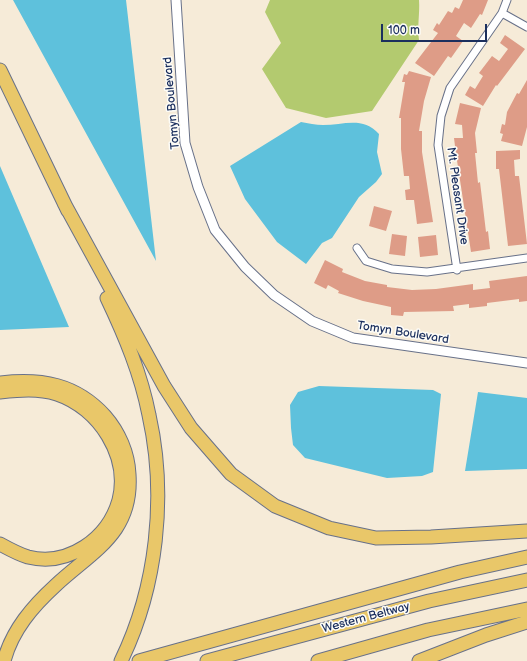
<!DOCTYPE html>
<html>
<head>
<meta charset="utf-8">
<style>
  body { margin:0 }
  #map { position:relative; width:527px; height:661px; overflow:hidden; background:#f6ebd8; font-family:"Balsamiq Sans",sans-serif }
  canvas { display:block }
  .scale { position:absolute; left:381px; top:24px; width:106px; height:18px; box-sizing:border-box; border:2px solid #1b2f5e; border-top:0; padding-left:5px; font-size:12px; line-height:14px; white-space:nowrap; color:#1b2f5e; -webkit-text-stroke:3px #fdfcf7; paint-order:stroke }
</style>
</head>
<body>
<div id="map">
<canvas width="527" height="661"></canvas>
<div class="scale">100 m</div>
</div>
<script>
const context = document.querySelector('canvas').getContext('2d');
context.lineJoin = 'round';
function paint(path, color) { context.fillStyle = color; context.fill(path, 'evenodd'); }
function strokePath(path, color, width, dash) { context.strokeStyle = color; context.lineWidth = width; context.lineCap = dash ? 'butt' : 'round'; context.setLineDash(dash || []); context.stroke(path); }
function write(font, color, halo, rows, align = 'center') {
  context.font = font + ' "Balsamiq Sans",sans-serif'; context.lineWidth = 3; context.setLineDash([]); context.textBaseline = 'middle'; context.strokeStyle = halo; context.fillStyle = color; for (const [text, x, y, turn = 0] of rows) {
    context.save(); context.translate(x, y); context.rotate((+turn || 0) * Math.PI / 180); context.textAlign = isNaN(turn) ? turn : align; if (halo) context.strokeText(text, 0, 0); context.fillText(text, 0, 0); context.restore();
  }
}
const green = new Path2D(`
  M270,0H419C420,14 417,26 419,40L372,111L326,118L286,108L262,69L281,43L265,12Z`);
const water = new Path2D(`
  M13,0H126L156,261Z
  M301,122C308,123 316,125 323,125C344,125 363,116 379,134L377,152L382,174L376,182L359,197L332,238L322,243L306,264L277,242L245,199L230,166Z
  M0,166L69,327L0,330Z
  M319,386L433,390L441,394L433,472L422,476L387,478L305,458L293,445L291,428L290,405L298,392Z
  M478,392L527,398V469L465,471Z`);
const building = new Path2D(`
  M463,0H488L482,15L480,14L471,28L464,23L456,36L463,41L451,58L448,56L434,76L415,63L438,33L433,30L437,23L439,25L448,11L452,13L455,7L459,9Z
  M505,35L525,49L497,86L496,85L483,106L465,95L470,86L475,89L483,76L479,73L492,56L499,61L508,49L500,43Z
  M409,71L431,77L424,101L419,131H422V152L433,222L417,224L414,200H406L405,190L410,189L409,176H404L401,149V118H399L405,82H402L404,74L407,75Z
  M527,80V127L522,146L501,141L503,134L500,133L502,124L505,125L507,112L517,93L519,94Z
  M460,103L481,108L475,133L477,153H475L478,183L480,182L486,232L488,231L490,249L471,252L456,154L454,138H463L462,125L455,124Z
  M520,150V159L514,160L515,176H519L527,244L508,246L499,169H496V151Z
  M374,206L392,211L386,231L369,226Z
  M392,234L407,236L405,256L389,254Z
  M436,235L438,255L420,257L418,237Z
  M325,260L343,269L342,272L365,281L387,285V287L412,290L436,289L473,284V290L490,288L489,281L527,276V301L519,302V299L487,303V306L469,308V304L453,306L454,311L404,312L403,316L391,315V307L363,301L338,293L339,291L328,285L326,289L314,283Z`);
const minor = new Path2D(`
  M502,13L527,27
  M357,248L366,261L392,269L427,272L527,258
  M457,270L438,145L441,116L450,88L502,13L507,0`);
const tertiary = new Path2D(`
  M176,0L185,143L198,187L215,230L245,267L274,295L312,321L353,338L527,363`);
const motorway = new Path2D(`
  M0,70L68,211
  M64,203L164,386L191,428L231,474L275,506L329,528L376,538L431,537L527,531
  M107,298C125,336 141,374 149,415C167,496 157,587 121,661
  M0,383C41,378 76,384 105,416C119,432 128,453 129,474C133,533 94,550 56,585C33,606 12,630 4,661
  M0,392C19,390 38,388 57,394C99,408 130,456 119,500C108,539 68,567 28,557C18,554 9,549 0,544
  M139,661L460,572L527,557
  M207,661L429,601L527,580
  M318,661L428,630L527,609
  M419,661L486,635L527,622`);
const streetNames = [
  ["Tomyn Boulevard",172,103,-95],
  ["Mt. Pleasant Drive",457,196,82],
  ["Tomyn Boulevard",403,333,9],
  ["Western Beltway",366,618,-15]
];
paint(green, '#b3ca6f');
paint(water, '#5ec1dc');
paint(building, '#de9c87');
strokePath(minor, '#687189', 9);
strokePath(tertiary, '#687189', 11);
strokePath(motorway, '#687189', 15);
strokePath(minor, '#fff', 7);
strokePath(tertiary, '#fff', 9);
strokePath(motorway, '#e9c769', 13);
write('12px', '#1b2f5e', '#fdfcf7', streetNames);
</script>
</body>
</html>
